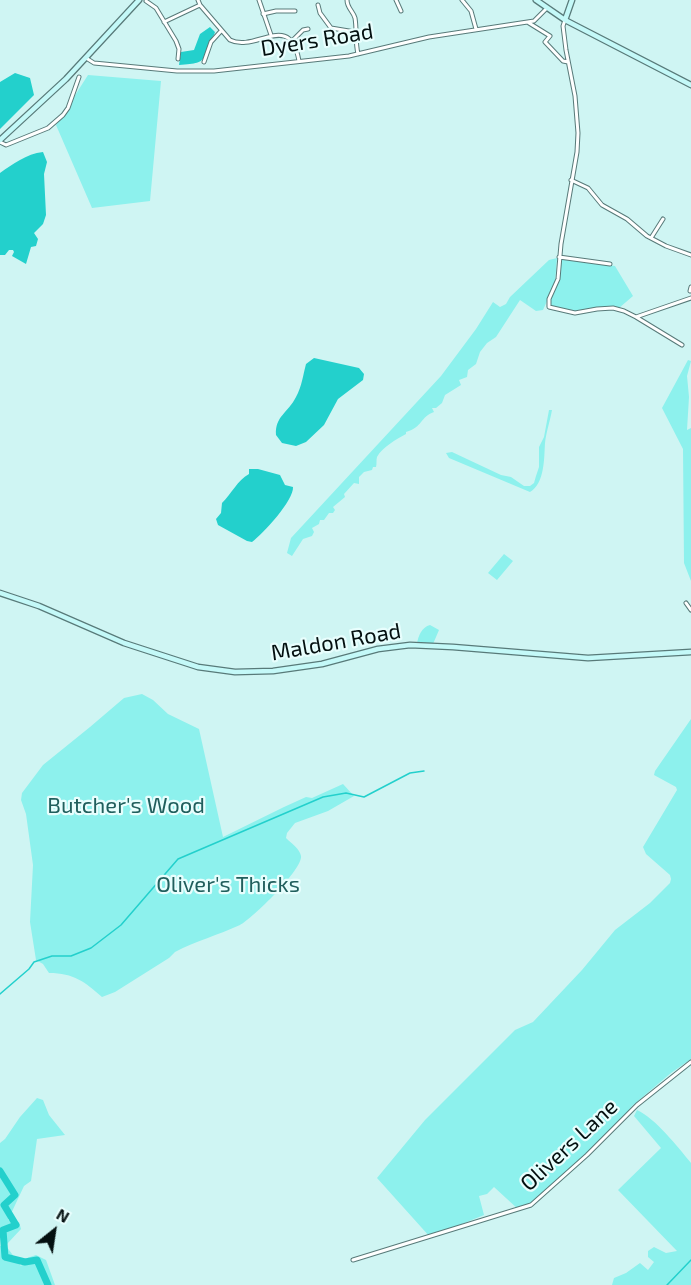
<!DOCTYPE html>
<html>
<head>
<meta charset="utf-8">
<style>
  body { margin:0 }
  #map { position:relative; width:691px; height:1285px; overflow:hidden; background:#cff5f3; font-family:"Exo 2",sans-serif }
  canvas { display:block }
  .north { position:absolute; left:24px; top:1201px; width:60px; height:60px; -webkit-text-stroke:4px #e8fefd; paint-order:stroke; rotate:30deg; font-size:16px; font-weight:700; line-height:24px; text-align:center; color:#041010 }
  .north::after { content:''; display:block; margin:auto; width:21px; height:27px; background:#041010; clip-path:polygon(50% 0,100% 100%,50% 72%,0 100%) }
</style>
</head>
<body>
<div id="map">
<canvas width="691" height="1285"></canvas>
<div class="north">N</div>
</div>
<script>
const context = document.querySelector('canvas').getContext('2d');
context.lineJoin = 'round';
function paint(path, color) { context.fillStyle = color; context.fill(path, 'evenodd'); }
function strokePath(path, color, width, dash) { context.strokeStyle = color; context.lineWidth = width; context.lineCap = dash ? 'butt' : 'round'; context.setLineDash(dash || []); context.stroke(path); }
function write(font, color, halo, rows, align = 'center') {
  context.font = font + ' "Exo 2",sans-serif'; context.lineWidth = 4.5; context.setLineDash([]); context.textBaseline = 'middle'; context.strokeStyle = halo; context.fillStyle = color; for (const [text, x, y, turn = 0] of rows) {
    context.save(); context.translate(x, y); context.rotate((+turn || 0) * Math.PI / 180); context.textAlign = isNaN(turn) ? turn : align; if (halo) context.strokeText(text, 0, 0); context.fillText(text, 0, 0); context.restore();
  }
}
const green = new Path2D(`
  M88,75L161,81L150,201L92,208L56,125Z
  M557,258L555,283L543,310L536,311L520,300L496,337L487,343L480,352L476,364L468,370L467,377L459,380L461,385L445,395L442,403L436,408H432L434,412C420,417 423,427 406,432V434C397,439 382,447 377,457C376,460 377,464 376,467H373L372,470L364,472L359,477V484L354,483L344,494L345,497L333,507L335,510L333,513H329L324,520H320L319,524L312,528L314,532L312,536L303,539L292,556L287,553L291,538L441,376L476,329L493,302L500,307L506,304L510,297L549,260Z
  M561,258L615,266L633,296L619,308L600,307L580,313L549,307V299L556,285Z
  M688,360L691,361L687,376L689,397L687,430L691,428V581L684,563L683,449L662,408Z
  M549,410H552C550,421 546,433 545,443C544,458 545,483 530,492L449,458L446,453L452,452L501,475L511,477L524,486H530L534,483L536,476L539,467V447L544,437Z
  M504,554L513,561L497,580L488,573Z
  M430,625L439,630L433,644H417C418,636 422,627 430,625Z
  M142,694L153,700L168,714L199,729L223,837L284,807L306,797L312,798L343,784L354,796L328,811L295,823L287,833L286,838C291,843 300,849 301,856C303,869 252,919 240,925C218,935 196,941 175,952L169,958L115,992L102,997C85,982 74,973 49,973L43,964L36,960L30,922L33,865L26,814L21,800L22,793L43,765L90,727L124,698Z
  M691,719V1059L671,1073L632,1106L615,1129L531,1205L519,1210L494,1187L487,1194L479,1196L484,1215L430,1237L377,1178L425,1120L515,1030L533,1022L582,970L615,930L650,903L670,883L671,879L670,875L646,854L643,847L677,790L676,787L654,775L655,771Z
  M37,1098L43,1100L49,1115L65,1135L37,1139L31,1181L24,1186L8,1220L19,1222L21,1229L7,1244L0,1237V1143L5,1139L20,1117Z
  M637,1110C655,1118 678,1147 691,1163V1285H612L614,1278L626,1273L640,1263L648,1270L654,1262L648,1257V1251L654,1247L666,1253L677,1251L618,1190L661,1148L634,1116Z
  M0,1246H6L21,1266L27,1258L36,1255L46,1260L55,1285H0Z`);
const water = new Path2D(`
  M210,27L215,32L214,35C198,58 214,63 179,65L181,52L194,50L200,34Z
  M15,73L30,78L34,95L0,129V82Z
  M43,152L47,162L44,174L46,215L43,224L34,233L38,239L36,246L31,247L26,264L12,256L14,252L13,250H9L5,255H0V173C13,164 26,154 43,152Z
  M314,358L359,368L364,374L363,380L338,399L324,425L306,442L296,446L282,443L276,435C275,416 288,413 296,397C302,386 303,375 306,364Z
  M249,469H258L280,475L285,485L293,487C294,500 263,534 252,542L247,541L218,525L216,519L221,513L222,503C232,493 237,481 249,474Z`);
const stream = new Path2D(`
  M0,994L29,969L34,962L52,956H71L91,948L121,925L178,859L323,797L346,793L364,797L410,773L424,771
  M667,1285L691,1260`);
const river = new Path2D(`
  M0,1171L15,1195L4,1205L16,1225L3,1230L5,1257L25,1262L37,1260L48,1285`);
const street = new Path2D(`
  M198,0L200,5L230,40C256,53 290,10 299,61
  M259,0L271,35
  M347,0C347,8 353,11 355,18C357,30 355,41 358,54
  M396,0L401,11
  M462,0L471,11L476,29
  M146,1L156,8L176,41L179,49L178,59
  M318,5L320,13L331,28L355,32
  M263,14L276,11H295
  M565,20L563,26L566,50L575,96L578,133L577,152L561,244L558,279L549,299V307L575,313L597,309L613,308L624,311L636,317L691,298
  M164,22L200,5
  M529,23L550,36L545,42L563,61L568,62
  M291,42L303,30L308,29
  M86,58L94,63L177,71H214L349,56L429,37L534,21L547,8
  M204,62L211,42L221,31
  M0,142L6,145L11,143L48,128L63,115L68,108L79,77
  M571,180L588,188L602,205L627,219L647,236L666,246L691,255
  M651,238L663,219
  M559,257L610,264
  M690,291L691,287
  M636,317L682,345
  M686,603L691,610
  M353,1260L531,1205L587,1155L637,1105L691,1062`);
const secondary = new Path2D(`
  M536,0L565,20L691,85
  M565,20L572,0
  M0,140L66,79L139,0
  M0,593L39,606L124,643L198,667L235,672L273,671L322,664L378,649L410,645L453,647L588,658L691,652`);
const streetNames = [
  ["Dyers Road",317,40,-9],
  ["Maldon Road",336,642,-10],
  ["Olivers Lane",569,1145,-43]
];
const parkNames = [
  ["Butcher's Wood",126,806],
  ["Oliver's Thicks",228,885]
];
paint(green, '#8df1ed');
paint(water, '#23d0cc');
strokePath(stream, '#23d0cc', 1.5);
strokePath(river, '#23d0cc', 7);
strokePath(street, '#587a79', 5);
strokePath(secondary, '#587a79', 7);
strokePath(street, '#fff', 3);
strokePath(secondary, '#c4f9f8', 4.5);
write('22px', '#041010', '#e8fefd', streetNames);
write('22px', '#205f5d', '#e8fefd', parkNames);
</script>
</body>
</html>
